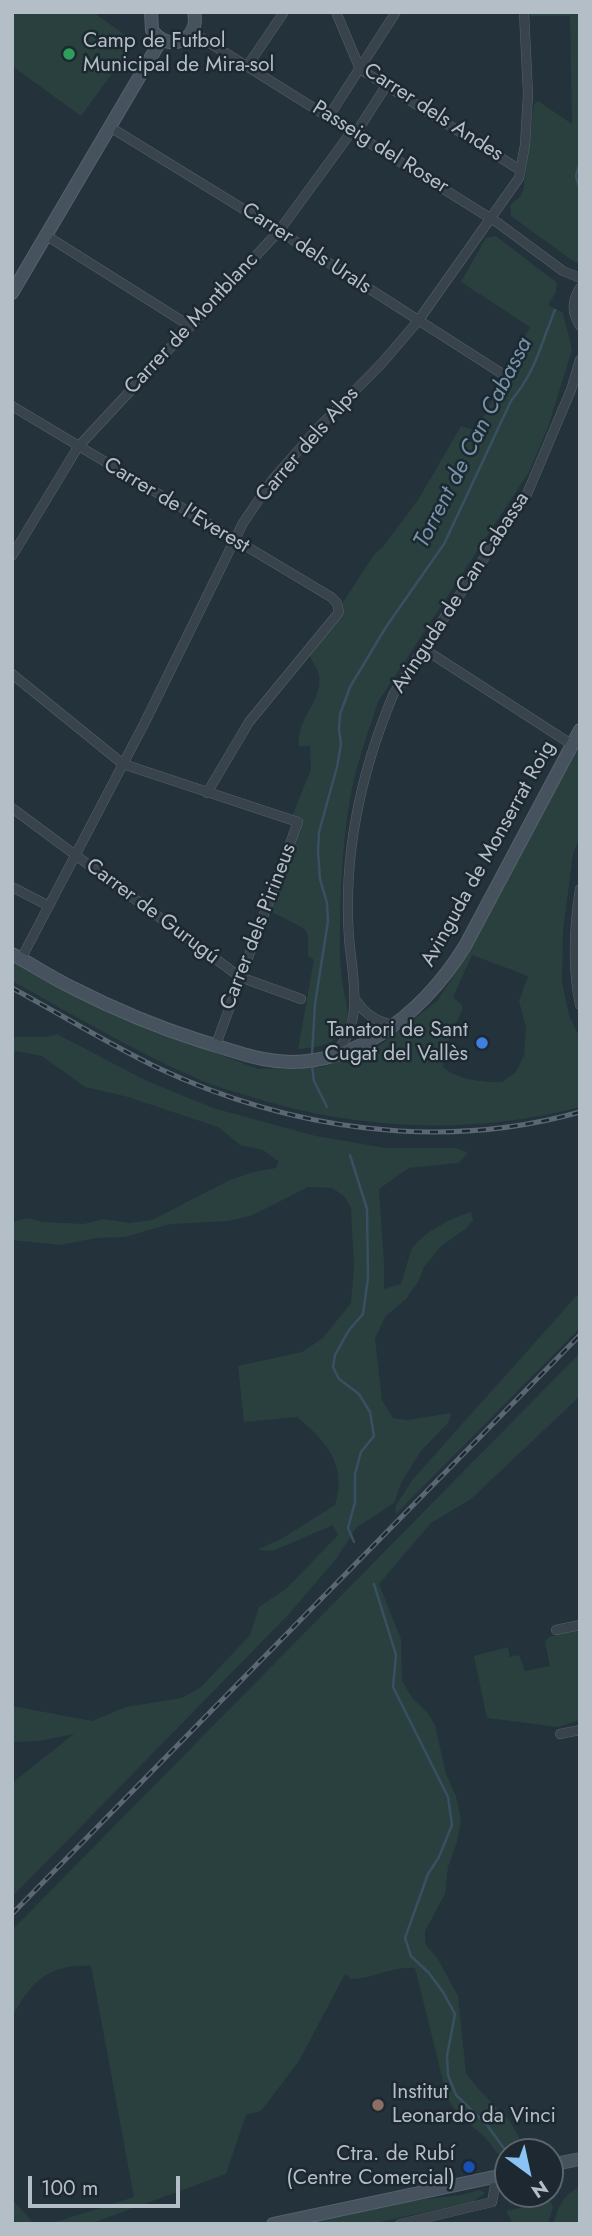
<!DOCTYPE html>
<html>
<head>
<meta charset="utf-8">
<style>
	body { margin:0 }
	#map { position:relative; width:592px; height:2236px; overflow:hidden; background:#24323b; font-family:Jost,sans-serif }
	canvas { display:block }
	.frame { position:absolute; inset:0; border:14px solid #b3bec7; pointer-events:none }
	.north { position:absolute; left:494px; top:2138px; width:70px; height:70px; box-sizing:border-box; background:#1d2831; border:2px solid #59646d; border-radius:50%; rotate:147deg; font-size:19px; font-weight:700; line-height:28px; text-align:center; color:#b3bec7 }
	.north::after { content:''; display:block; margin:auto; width:24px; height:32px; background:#8bc4f4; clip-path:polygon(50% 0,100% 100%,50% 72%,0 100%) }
	.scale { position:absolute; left:28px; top:2176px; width:152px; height:32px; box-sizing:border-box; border:4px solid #b3bec7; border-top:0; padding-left:9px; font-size:21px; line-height:24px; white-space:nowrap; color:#b3bec7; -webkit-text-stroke:5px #1d2831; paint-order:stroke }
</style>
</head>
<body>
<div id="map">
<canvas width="592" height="2236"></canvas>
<div class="frame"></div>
<div class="north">N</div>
<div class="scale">100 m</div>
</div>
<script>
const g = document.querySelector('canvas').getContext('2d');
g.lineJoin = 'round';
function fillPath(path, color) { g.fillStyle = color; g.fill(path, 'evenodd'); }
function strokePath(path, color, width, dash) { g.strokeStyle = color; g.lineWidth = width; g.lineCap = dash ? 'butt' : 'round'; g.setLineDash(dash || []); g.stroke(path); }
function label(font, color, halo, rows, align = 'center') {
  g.font = font + ' Jost,sans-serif'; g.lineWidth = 5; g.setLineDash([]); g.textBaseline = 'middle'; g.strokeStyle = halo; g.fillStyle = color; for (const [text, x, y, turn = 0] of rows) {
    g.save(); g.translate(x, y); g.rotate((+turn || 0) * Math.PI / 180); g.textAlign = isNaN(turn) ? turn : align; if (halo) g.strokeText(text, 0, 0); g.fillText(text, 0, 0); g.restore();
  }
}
const green = new Path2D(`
	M12,12h81l42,30 -54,74 -69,-50z
	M531,12h49v252l-10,-5 -59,-43 -1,-11 11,-9 3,-10 10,-82 4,-3 34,23 -2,-108h-40z
	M496,236l61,47 -1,9 -8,13 15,8 9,37 -24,77 -19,45 -151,230c-11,34 -24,68 -29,103 -7,44 -9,89 -9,134 -1,16 1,32 3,48 2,13 7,23 3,36 -7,23 -28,24 -48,26l16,-89 -6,-4v-20l-3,-7 -39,-20 32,-83 -7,-7 20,-50 -1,-23h-11c-3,-28 24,-45 20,-70 -1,-7 -7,-15 -10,-21l66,-102 7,-5 36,-48 43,-74 15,5 54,-104 -69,-45 25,-44z
	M580,744v92l-7,18 -10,77 -1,51 7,33 11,23v69c-110,29 -227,23 -335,-12 -15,-5 -31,-9 -45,-15 -65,-28 -126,-65 -188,-99v-20l106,55 140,53 65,-2 56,-21 58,-45 32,-48zM472,955l56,21 -9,25 7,27 -2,27 -8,17 -14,10c-18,1 -46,-3 -59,-15l1,-15 18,-42v-5l-9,-8z
	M57,1034l88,46 68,28 103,28 70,12h70l12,5 -10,10 -49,5 -30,21 5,74v26l17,-5c4,-11 6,-22 10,-33 7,-17 43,-34 60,-39l2,9 -9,9 -22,15 -18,22 -6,15 -12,17 -21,18 -10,22 7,61 11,18 14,2 45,-7 -4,10 -27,28 -20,32 -7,20 -38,25 -19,30 -48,56 -277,283v-114l62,-49 -35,7 -27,1v-36l80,15 34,-14 56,-9 19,-11 49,-52 9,-28 28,-19 51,-53 -5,-10 -60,26 -16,-1 24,-11 54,-34c12,-40 -8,-63 -38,-88l-53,5 -6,-56 64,-14 21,-14 28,-35 3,-36 -3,-59 -7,-12 -12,-8 -24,-1 -55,28 -24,6 -59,3 -45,13 -29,1 -36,7 -48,-5v-18l15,-4 16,4 41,2 19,-5 26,4 23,-3 78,-40 23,-8 23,-4 2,-7 -15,-11 -23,-5 -22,-18 -90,-30 -43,-10 -43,-31 -26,-5 -4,4v-18h35z
	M580,1292v36l-184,186 -1,-7 18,-28z
	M580,1353v43l-109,103 -40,24 -52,61 22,55 1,42 11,18 14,13 8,13 11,49 10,22 5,24 -4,22 -9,25 -3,27 -20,37v13l13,15 20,37 8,77 13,17 30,30 10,17 -1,12 -13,6 -8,-2c-14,-24 -37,-30 -50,-56l-32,-129c-22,-2 -42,11 -64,11l-6,-5 -46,87 -38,50 -15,4 -20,59 -136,50h-41l85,-27 -43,-231c-43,-2 -59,15 -79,51v-87z
	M580,1629v91l-22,7 -71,-9 -13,-62 34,-9 2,10 9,-2 6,16 25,-5 -5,-24 4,-5z
	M580,2187v37h-27c6,-17 9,-29 27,-37z
	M479,2190l6,3 -13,9 -102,22h-72l95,-21 68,-8z
	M12,2199l22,25h-16l-6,-6z
	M546,2202h5l2,5 -5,17h-35l-7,-13z`);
const stream = new Path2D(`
	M580,161l-4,15 4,15
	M579,261l1,-1
	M312,1055l3,-51 13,-83 -1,-18 -7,-24 -2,-27 1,-20 18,-65 4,-23 -2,-15 1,-15 10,-27 36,-60 58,-83 67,-143c26,-32 29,-55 44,-91
	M312,1065l2,16 13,26
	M350,1155l17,54 1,69 -5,36 -14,16 -14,25 -2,12 6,12 20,15 11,18 4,24 -13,16 -6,22v28l-7,26 6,14
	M374,1584l22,71 -3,32 55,110 4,28 -13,32 -11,17 -23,64 6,18 18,17 14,19 12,22 -8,42 1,19 8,20 31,30 21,29`);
const street = new Path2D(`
	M336,12l24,57 160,101
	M192,32l306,191 65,48 17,7
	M248,65l36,-53
	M329,116l67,-104
	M110,127l169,104 222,142
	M356,133l30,-47
	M47,236l143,90
	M580,288c-9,14 -8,25 0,38
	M12,406l319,191 6,6 2,9 -3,4 -87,106 -42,71
	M12,556l66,-109 201,-216 73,-100
	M424,649l147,95
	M12,674l111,90 175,58 -80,217
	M12,808l228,169 61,22
	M12,887l37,19
	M580,889c-6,38 -8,78 0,116
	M21,959l123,-235 99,-201 30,-44 45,-51 64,-65 36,-42 101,-143 6,-33 3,-51 -4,-82
	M355,999c10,15 21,23 39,26
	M333,1054c33,-28 19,-79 16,-116 -6,-85 12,-167 45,-245l133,-199 44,-104 9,-30
	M556,1630l24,-5
	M560,1734l20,-4
	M400,2224l92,-22 3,-16 -2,-9`);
const secondary = new Path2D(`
	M151,12l1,18c16,24 49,10 42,-18
	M12,293l149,-253
	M12,954c21,11 40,24 61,34 41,21 84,39 128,53 20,6 41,14 62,18 85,17 160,-45 202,-113l115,-216
	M550,2165l30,-6
	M273,2224l235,-50`);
const rail = new Path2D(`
	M12,988c48,26 95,55 144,79 131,62 283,85 424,45
	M12,1914l568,-579`);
const markers = [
	[69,54,7,"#2e9e5b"],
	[482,1043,7,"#3f7fe0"],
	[378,2105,7,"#8d6e63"],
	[469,2167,7,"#1a4fb4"]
];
const poiNames = [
	["Camp de Futbol",83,42],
	["Municipal de Mira-sol",83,66],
	["Tanatori de Sant",468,1031,"right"],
	["Cugat del Vallès",468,1055,"right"],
	["Institut",392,2093],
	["Leonardo da Vinci",392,2117],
	["Ctra. de Rubí",455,2155,"right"],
	["(Centre Comercial)",455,2179,"right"]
];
const streetNames = [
	["Carrer dels Andes",433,113,33],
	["Passeig del Roser",380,148,32],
	["Carrer dels Urals",306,249,33],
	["Carrer de Montblanc",192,324,-47],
	["Carrer dels Alps",308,445,-49],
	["Carrer de l'Everest",176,506,31],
	["Avinguda de Can Cabassa",461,593,-57],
	["Avinguda de Monserrat Roig",489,854,-61],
	["Carrer de Gurugú",152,912,37],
	["Carrer dels Pirineus",259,927,-69]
];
const waterNames = [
	["Torrent de Can Cabassa",474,443,-63]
];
fillPath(green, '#29403e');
strokePath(stream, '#385062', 2.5);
strokePath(street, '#56616a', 10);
strokePath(secondary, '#56616a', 14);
strokePath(street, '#38434c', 9);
strokePath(secondary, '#46535f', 12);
strokePath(rail, '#5a6873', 5);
strokePath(rail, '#1d2831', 2.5, [8]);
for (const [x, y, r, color] of markers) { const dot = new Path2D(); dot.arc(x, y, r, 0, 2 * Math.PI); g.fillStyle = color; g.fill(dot); strokePath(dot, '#1d2831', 2.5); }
label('21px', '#b3bec7', '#1d2831', poiNames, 'left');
label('21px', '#b3bec7', '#1d2831', streetNames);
label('italic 23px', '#7494aa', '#1d2831', waterNames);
</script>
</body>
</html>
